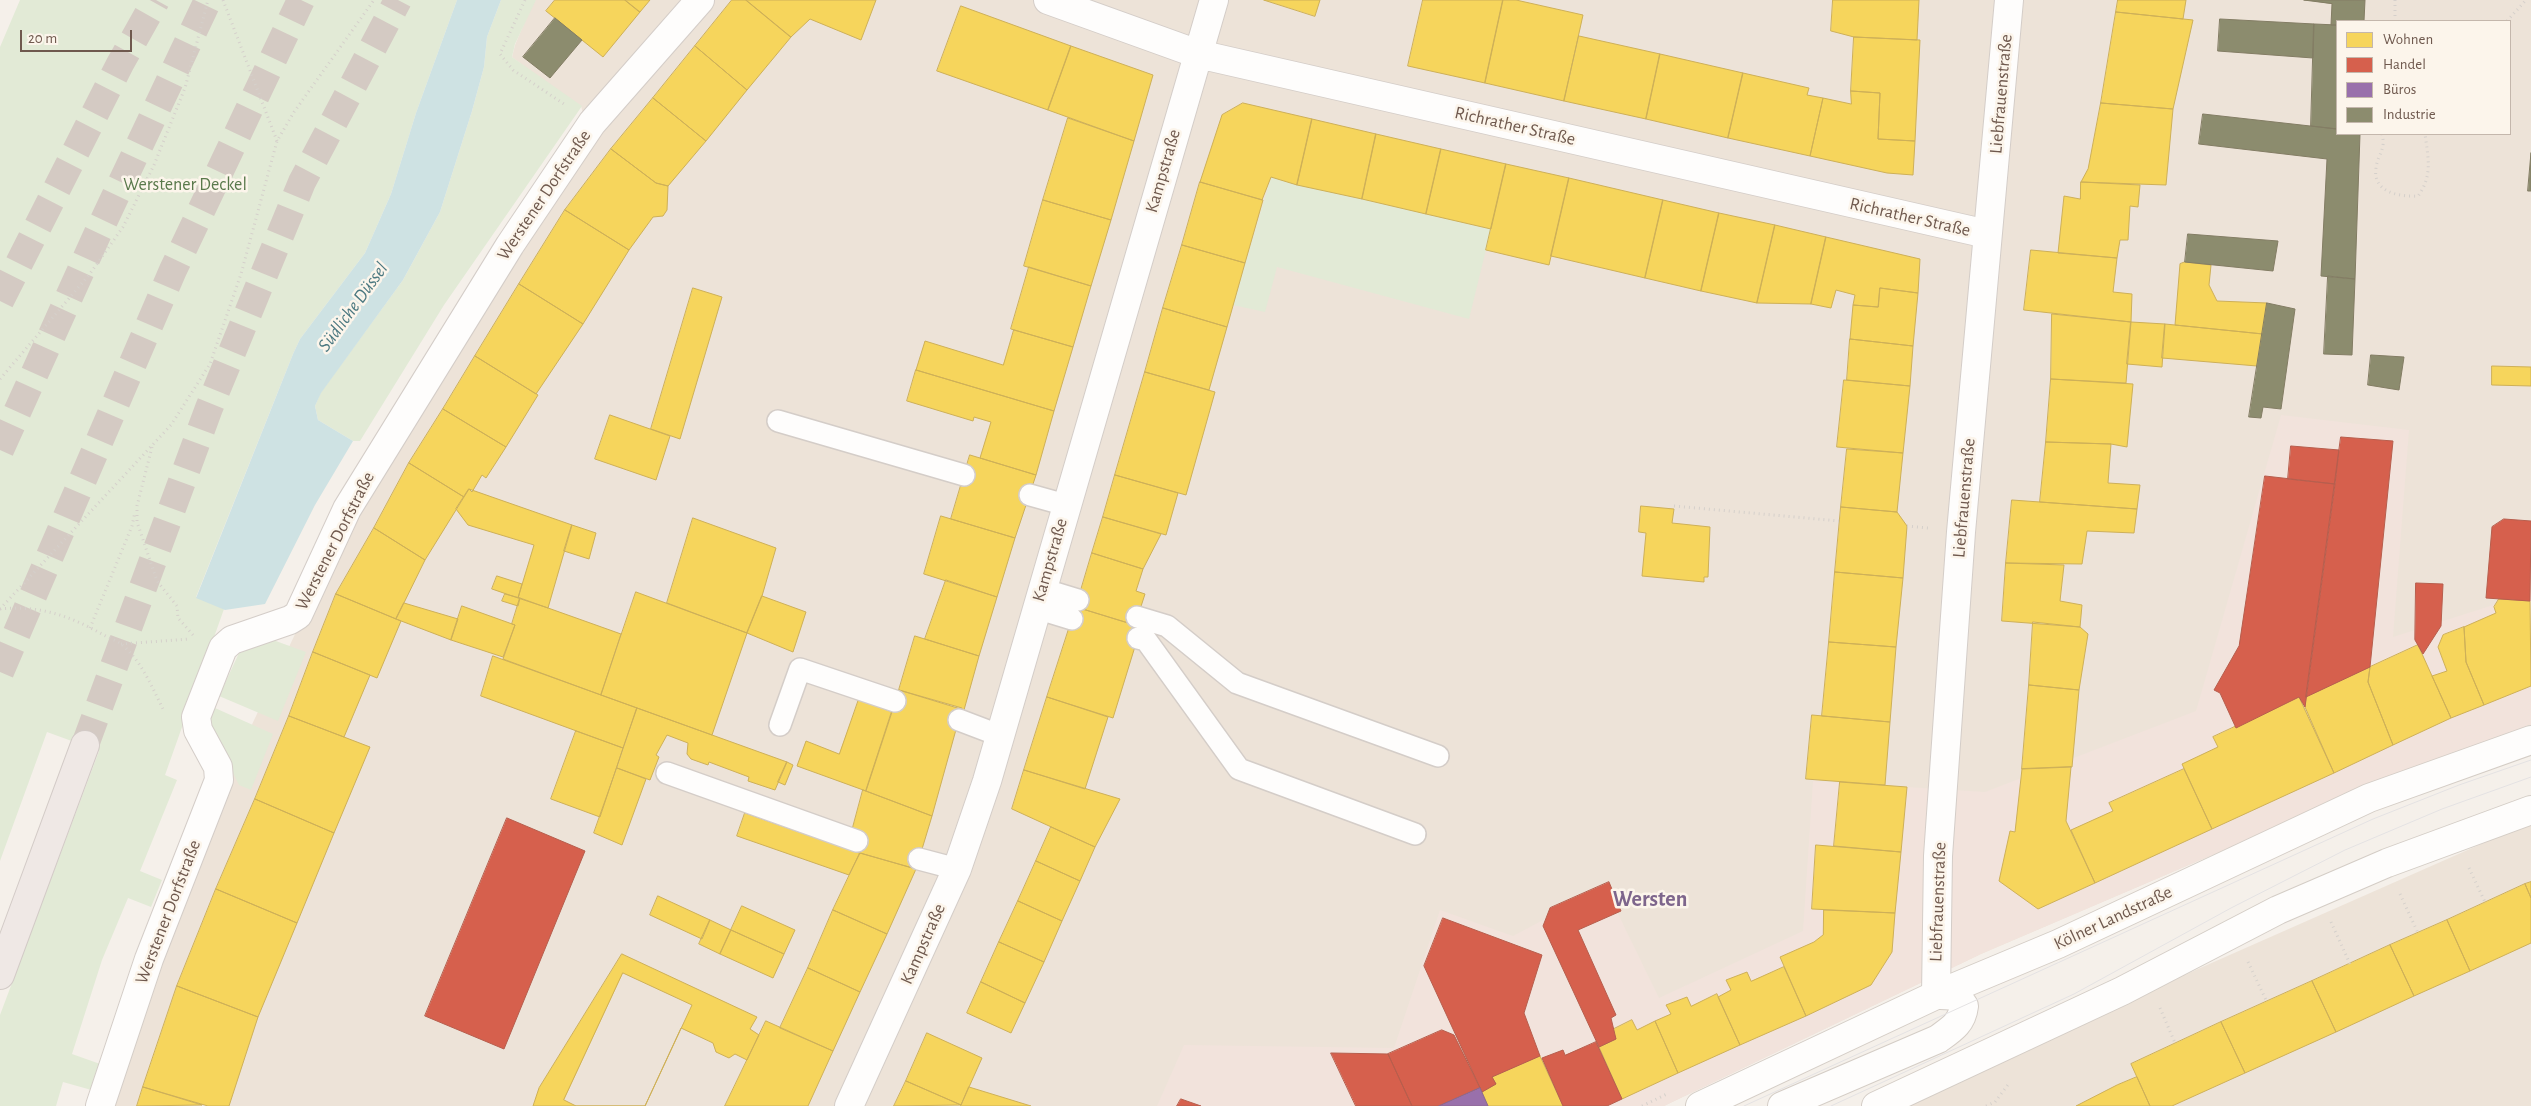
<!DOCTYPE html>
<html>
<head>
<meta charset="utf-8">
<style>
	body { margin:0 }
	#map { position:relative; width:2531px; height:1106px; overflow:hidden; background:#f5f0ea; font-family:"Alegreya Sans",sans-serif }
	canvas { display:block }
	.legend { position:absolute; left:2336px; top:20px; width:175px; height:115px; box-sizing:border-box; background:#fcf5eb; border:1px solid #c4b7ac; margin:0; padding:6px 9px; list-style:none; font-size:15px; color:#6f594e }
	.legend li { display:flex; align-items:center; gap:10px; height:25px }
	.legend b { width:25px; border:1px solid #c4b7ac }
	.scale { position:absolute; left:20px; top:30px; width:112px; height:22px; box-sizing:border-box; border:2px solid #6f594e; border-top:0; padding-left:6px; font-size:15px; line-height:18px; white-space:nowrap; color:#6f594e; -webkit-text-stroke:4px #fcf5eb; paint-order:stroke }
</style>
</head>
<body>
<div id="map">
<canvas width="2531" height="1106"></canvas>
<ul class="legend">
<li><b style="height:14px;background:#f6d55c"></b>Wohnen</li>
<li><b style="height:14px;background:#d6604d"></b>Handel</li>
<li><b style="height:14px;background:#9970ab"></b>Büros</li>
<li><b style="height:14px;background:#8c8c6e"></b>Industrie</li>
</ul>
<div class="scale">20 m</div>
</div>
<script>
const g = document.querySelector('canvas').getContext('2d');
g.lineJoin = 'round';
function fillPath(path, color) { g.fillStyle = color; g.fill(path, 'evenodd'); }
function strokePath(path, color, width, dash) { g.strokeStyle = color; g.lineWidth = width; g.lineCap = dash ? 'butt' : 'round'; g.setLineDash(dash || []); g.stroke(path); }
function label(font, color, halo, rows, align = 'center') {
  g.font = font + ' "Alegreya Sans",sans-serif'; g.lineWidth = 5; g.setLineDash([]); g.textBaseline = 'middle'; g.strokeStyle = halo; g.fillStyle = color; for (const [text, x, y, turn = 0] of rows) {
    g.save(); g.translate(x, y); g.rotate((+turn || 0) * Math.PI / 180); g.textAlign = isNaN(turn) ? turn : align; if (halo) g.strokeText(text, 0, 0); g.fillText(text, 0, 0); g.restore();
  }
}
const residential = new Path2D(`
	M534,0h1997v725l-160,62 -390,167 -317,152h-1557l118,-325 135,-283 230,-360 -9,-32 -34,-22 -35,-27 3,-12zM2337,21h173v113h-173z
	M2531,822v284h-627l192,-92z`);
const commercial = new Path2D(`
	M2281,415l128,15 -16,207 138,-44v132l-160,62 -390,167 -317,152h-507l27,-61 210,3 46,-138 73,26 92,-49 54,111 144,-67 10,-150 172,11 211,-81z`);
const green = new Path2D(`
	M20,0h437l-41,113 -25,81 -26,59 -65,86 -7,15 -97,243 28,12 -59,166 12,5 -37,91 22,9 -11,27 -23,-9 -26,62 -30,94 31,11 -8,26 -32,-9 -7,24h-56v-91l99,-264 -52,-19 -47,129v-814z
	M501,0h35l-21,44 -3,13 70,49 -138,199 -84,136h-7l-35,-21 -3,-14 6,-14 82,-112 37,-68 32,-101 12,-44 3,-30z
	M1271,177l220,52 -22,90 -192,-52 -12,45 -32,-7z
	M273,640l33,12 -28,69 -59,-25 20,-43z
	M215,708l58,26 -22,56 -12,-5 -31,-63z`);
const water = new Path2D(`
	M457,0h44l-14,37 -3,30 -12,44 -32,101 -37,68 -82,113 -6,13 3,14 35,21 -38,64 -50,99 -40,6 -29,-12 97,-244 7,-15 65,-86 26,-59 25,-81z`);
const homes = new Path2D(`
	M555,0h70l15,12 -37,45 -57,-46z
	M625,0h25l-10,12z
	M732,0h14l45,37 -44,53 -52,-44z
	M746,0h130l-15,40 -51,-21 -19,18z
	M1264,0h56l-5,16z
	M1423,0h80l-18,83 -77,-17z
	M1503,0h13l67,15 -19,86 -79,-18z
	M1833,0h86l-2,40 -63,-3 -23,-6z
	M2118,0h68l-3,19 -67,-7z
	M961,6l110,40 -23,64 -111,-39z
	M2116,12l77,8 -20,89 -72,-6z
	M1579,36l81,18 -14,65 -82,-18z
	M1854,37l66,3 -5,101 -37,-2 2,-46 -29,-2z
	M695,46l52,44 -41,51 -53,-43z
	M1071,46l82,29 -19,66 -86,-31z
	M1660,54l83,19 -15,65 -82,-19z
	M1743,73l66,15 -2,7 16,3 -13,58 -82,-18z
	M1851,91l29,2 -2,46 37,2 -2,34 -26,-2 -77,-17 13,-58 28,6z
	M653,98l53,43 -38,45 -12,-3 -45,-34z
	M1243,103l69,16 -15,66 -26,-8 -9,23 -62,-18 22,-67z
	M2101,103l72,6 -7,76 -85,-3 7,-13z
	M1068,118l66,23 -23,79 -68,-20z
	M1312,119l64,15 -14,65 -65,-14z
	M1376,134l65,15 -15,65 -64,-15z
	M611,149l45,34 12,3 -1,24 -4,6 -10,1 -24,33 -64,-40z
	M1441,149l65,15 -15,65 -65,-15z
	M1506,164l63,14 -20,87 -63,-15z
	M1569,178l94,22 -18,78 -94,-22z
	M1200,182l63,18 -18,63 -63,-18z
	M2081,182l59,3 -2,22 -8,-1 -2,34h-8l-3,18 -59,-5 6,-57 16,3z
	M1043,200l68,20 -20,66 -67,-20z
	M1663,200l56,13 -18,78 -56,-13z
	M565,210l64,40 -46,74 -64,-40z
	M1719,213l56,12 -18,78 -56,-12z
	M1775,225l51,12 -15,67 -54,-1z
	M1826,237l94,22 -2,34 -38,-5 -2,19 -25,-2 2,-10 -19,-5 -5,18 -20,-4z
	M1182,245l63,18 -18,64 -64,-19z
	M2031,250l86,8 -4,34 19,2 -1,28 -107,-12z
	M2185,262l26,3 -2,20 8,16 50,2 -4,31 -88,-9 5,-61z
	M1029,267l62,19 -18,61 -62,-18z
	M519,284l64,40 -47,70 -61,-38z
	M693,288l29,9 -42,142 -29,-10z
	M1880,288l38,5 -5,53 -63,-7 3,-34 25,2z
	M1163,308l64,19 -18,63 -64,-18z
	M2052,314l79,8 -5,61 -75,-4z
	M2131,322l34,2 -3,43 -35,-3z
	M2165,324l98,10 -6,32 -95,-8z
	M1014,330l59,17 -19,64 -138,-41 9,-29 78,24z
	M1850,339l63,7 -3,40 -63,-6z
	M475,356l63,39 -32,52 -63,-38z
	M2492,366l39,1v19l-39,-1z
	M916,370l138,41 -18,64 -56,-17 11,-36 -17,-5 -1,4 -66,-20z
	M1145,372l70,20 -29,103 -71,-20z
	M2051,379l82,5 -6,63 -16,-3 -65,-2z
	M1844,380l66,6 -7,67 -66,-6z
	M443,409l63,38 -20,31 -4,-3 -10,17 -3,-3 -5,8 -55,-34z
	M610,415l60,21 -14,44 -61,-21z
	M2046,442l65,2 -3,39 32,2 -3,24 -97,-7z
	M1847,449l56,4 -6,59 -56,-5z
	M970,455l66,20 -21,63 -64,-19z
	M409,463l55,34 -39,63 -51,-32z
	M1115,475l63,18 -12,42 -63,-18z
	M469,489l103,36 -24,83 -30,-10 16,-53 -66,-20 -12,-16z
	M2012,500l125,9 -3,24 -47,-2 -5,33 -76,-1z
	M1641,506l33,3 -2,14 38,4 -2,50h-4v5l-62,-6 4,-43 -7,-1z
	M1841,507l56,5 10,14 -4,52 -68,-6z
	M941,516l74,22 -18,59 -73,-23z
	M1103,517l58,17 -18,35 -51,-16z
	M693,518l83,30 -14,48 -15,37 -80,-30z
	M572,525l24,8 -7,26 -25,-8z
	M374,528l51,32 -29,59 -60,-25z
	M1092,553l51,16 -7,22 9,3 -10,31 -59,-18z
	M2006,563l58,2 -4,36 22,4 -2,22 -78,-6z
	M1835,572l68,6 -7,69 -67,-5z
	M497,576l25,8 -4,14 -26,-9z
	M946,580l51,17 -18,59 -54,-17z
	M636,592l111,41 -35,102 -111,-40z
	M336,594l65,27 -24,57 -64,-26z
	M505,594l15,4 -2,8 -16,-5z
	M762,596l44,16 -13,40 -46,-19z
	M520,598l101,36 -20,61 -98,-36 12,-34 -3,-1z
	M2499,599l31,2 1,85 -47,19 -18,-43 -2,-35 32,-14 -2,-6z
	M404,603l54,16 -7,21 -55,-21z
	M462,606l53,19 -12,32 -52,-17z
	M1076,607l65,20 -28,91 -66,-21z
	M2033,622l47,5 8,7 -9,56 -50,-5z
	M2464,627l2,35 18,43 -33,13 -19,-42 15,-5 -9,-24 5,-12z
	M915,636l64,20 -15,54 -65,-20z
	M1829,642l67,5 -6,75 -68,-6z
	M2418,645l33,73 -58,27 -25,-63 2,-15z
	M313,652l57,23 -26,62 -55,-21z
	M493,656l144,52 -14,40 -142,-52z
	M2370,667l-2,15 25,63 -59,28 -29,-66 1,-10z
	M2029,685l50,5 -7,77 -50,2z
	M899,690l63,18 -30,108 -66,-25z
	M1047,697l61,20 -23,72 -61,-19z
	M2299,697l35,76 -122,56 -30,-65 36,-17 -5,-10z
	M859,699l33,13 -26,79 -69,-25 9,-25 33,13z
	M637,708l150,54 -12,28 -27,-9 1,-4 -40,-15 -1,3 -17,-6 -4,-5 1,-11 -21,-8 -11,20 3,2 -9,23 -33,-12z
	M1812,715l78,7 -5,63 -79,-6z
	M289,716l81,31 -36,86 -79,-34z
	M576,731l47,17 -23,69 -49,-18z
	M787,762l6,3 -8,20 -7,-3z
	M2071,767l-5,54 29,62 -57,26 -39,-28 11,-50 5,1 7,-63z
	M617,768l29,11 -24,66 -28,-12z
	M2184,769l28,60 -117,54 -24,-53 42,-19 -4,-8z
	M1024,770l96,29 -25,48 -83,-38z
	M1840,782l67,5 -6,65 -67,-6z
	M863,790l69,26 -16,53 -63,-18 -1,-21z
	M255,799l79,34 -37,90 -81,-34z
	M745,813l108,38 7,2 -11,22 -112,-39z
	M1051,827l44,20 -15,34 -44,-20z
	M1816,845l85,7 -6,61 -83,-4z
	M860,853l56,16 -29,65 -54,-24z
	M1036,861l44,20 -18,40 -44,-20z
	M2531,882v16l-6,-14z
	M2525,884l6,14v45l-61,28 -23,-51z
	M216,889l81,34 -39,94 -81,-31z
	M658,896l52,24 -8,19 -52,-24z
	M1018,901l44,20 -18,41 -45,-20z
	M742,906l53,24 -11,24 -53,-24z
	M833,910l54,24 -27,58 -52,-24z
	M1824,910l71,3 -3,39 -21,33 -65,31 -26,-59 34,-15 9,-7z
	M710,920l21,10 -11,24 -21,-10z
	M2447,920l23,51 -56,25 -24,-51z
	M731,930l53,24 -11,24 -53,-24z
	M999,942l45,20 -19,41 -44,-21z
	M2390,945l24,51 -78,36 -24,-51z
	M622,954l135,63 -7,12 9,6 -12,25 -12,-6 -6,4 -13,-6 -3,-9 -32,-15 -36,78h-112l6,-18z
	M1784,967l22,49 -66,29 -22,-48 13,-7 -5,-10 21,-8 4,9z
	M808,968l52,24 -27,59 -53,-23z
	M623,973l69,32 -47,101h-69l-12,-6z
	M2312,981l24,51 -91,41 -24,-51z
	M981,982l44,21 -14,30 -44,-20z
	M177,986l81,31 -29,89h-21l-65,-19z
	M1717,994l23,51 -62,28 -23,-52 16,-7 -5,-9 21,-8 4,9z
	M1632,1020l5,10 18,-9 23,52 -56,26 -23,-52 17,-8 -4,-9z
	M766,1021l67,30 -25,55h-83z
	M2221,1022l24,51 -73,33h-22l-19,-42z
	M927,1033l55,25 -21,47 -55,-24z
	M1540,1056l23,50h-75l-6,-14 14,-8 -4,-7z
	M2137,1077l13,29h-74l41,-21z
	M906,1081l55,24 -67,1z
	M143,1087l59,18 -65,1z
	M969,1087l62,19h-70z`);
const shops = new Path2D(`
	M2341,437l52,4 -23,226 -64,30z
	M2291,446l48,4 -4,34 -47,-5z
	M2265,476l70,8 -30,223 -6,-10 -63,31 -16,-35 -6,-3 25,-44z
	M2504,519l27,2 -1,80 -44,-3 6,-71z
	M2416,583l27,1 -2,42 -18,28 -8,-14z
	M507,818l78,33 -81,198 -79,-33z
	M1609,882l12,29 -43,19 38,85 -5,3 5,21 -17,8 -56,-121 7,-18z
	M1443,918l99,37 -18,58 16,43 -48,21 4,7 -14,8 -58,-126z
	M1442,1030l12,5 26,53 -41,18h-27l-24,-52z
	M1596,1042l26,57 -15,7h-44l-21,-48 21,-8 2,5z
	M1331,1053l57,1 24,52h-56z
	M1181,1099l20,7h-24z`);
const offices = new Path2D(`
	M1480,1088l8,18h-49z`);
const industry = new Path2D(`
	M2304,0h61l-1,21h-27v4h-6l1,-21z
	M555,18l27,22 -32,38 -27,-21z
	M2220,19l94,5 -1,34 -95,-7z
	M2314,24l23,1v104l-26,-3z
	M2203,114l134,15v5h23l-5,145 -34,-3 6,-117 -128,-15z
	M2531,153v38h-3z
	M2188,234l90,7 -5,30 -88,-9z
	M2328,276l27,3 -3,76 -28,-1z
	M2267,303l28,6 -14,100 -18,-2 -2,11 -12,-1z
	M2371,355l33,2 -5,33 -31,-5z`);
const motorwayTunnel = new Path2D(`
	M0,301l120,-237 36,-64
	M0,450l97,-215 111,-235
	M0,672l173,-402 128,-270
	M85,745l124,-337 93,-226 96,-182`);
const path = new Path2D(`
	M223,0l54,141
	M525,0l-25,54 13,16 51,34
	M2395,0v21
	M2507,21l19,-21
	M2382,134c4,17 -4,19 -6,34 -4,25 25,29 42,28 15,-20 10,-39 7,-62
	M0,379l89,-104 34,-48 31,-62 31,-77 23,-88
	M152,447l-15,59v16l20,59 20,25 1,12 15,17
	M1674,506l165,15
	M1907,526l21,2
	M0,609l171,-184 39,-61 31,-90 36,-133 17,-29 80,-112
	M0,609c37,-4 68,6 100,24 7,4 15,7 21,11 20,16 31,43 42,65
	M90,628l42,-102 3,-14
	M121,644l69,-5
	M2469,868l16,34
	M2400,894l18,39
	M2331,922l19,42
	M2248,962l19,40
	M2160,1008l15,35
	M1642,1106l27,-13
	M1986,1106l9,-4 15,-20`);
const service = new Path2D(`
	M778,421l186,54
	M1030,495l36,10
	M1042,589l36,11
	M1036,608l36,11
	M1137,617l30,9 70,57 201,73
	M1138,638l8,2 93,129 176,65
	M959,720l42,16
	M780,725l20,-56 95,32
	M667,773l190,68
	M919,859l38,10`);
const minor = new Path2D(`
	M1048,0l150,54 789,180
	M1936,995l2,-139 23,-324 48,-532
	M100,1106l49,-147 70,-179 -1,-13 -20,-37 -2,-13 27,-69 9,-8 58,-20 8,-5 49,-106 163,-264 82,-122 108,-123
	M849,1106l108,-237 30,-88 227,-781`);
const secondary = new Path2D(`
	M1700,1106l236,-111 122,-51 311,-146 162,-58
	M1782,1106l156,-67c14,-10 24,-16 26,-33 -7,-12 -15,-11 -28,-11
	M1876,1106l246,-115 156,-81 109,-47 144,-53`);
const motorway = new Path2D(`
	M0,975l85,-230`);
const tram = new Path2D(`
	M1744,1106l629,-287 86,-34 72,-25
	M1831,1106l243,-112 157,-86 114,-58 97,-41 89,-32`);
const streetNames = [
	["Liebfrauenstraße",2001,94,-85],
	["Richrather Straße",1515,126,13],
	["Kampstraße",1163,171,-74],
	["Werstener Dorfstraße",544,195,-56],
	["Richrather Straße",1910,217,13],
	["Liebfrauenstraße",1964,498,-85],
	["Werstener Dorfstraße",335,541,-63],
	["Kampstraße",1050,560,-74],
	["Liebfrauenstraße",1938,902,-88],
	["Werstener Dorfstraße",168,912,-69],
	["Kölner Landstraße",2113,918,-25],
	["Kampstraße",923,944,-66]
];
const parkNames = [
	["Werstener Deckel",185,185]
];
const waterNames = [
	["Südliche Düssel",353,307,-54]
];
const districtNames = [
	["Wersten",1650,899]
];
fillPath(residential, '#ede3d8');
fillPath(commercial, '#f2e3dc');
fillPath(green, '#e2ead6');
fillPath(water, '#cee2e3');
fillPath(homes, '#f6d55c');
strokePath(homes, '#ceb058', 1);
fillPath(shops, '#d6604d');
strokePath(shops, '#b75e4d', 1);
fillPath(offices, '#9970ab');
strokePath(offices, '#8c698f', 1);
fillPath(industry, '#8c8c6e');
strokePath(industry, '#837d64', 1);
strokePath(motorwayTunnel, '#d4cac3', 28, [28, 14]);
strokePath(service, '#d4cdc8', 24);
strokePath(minor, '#d4cdc8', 30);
strokePath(secondary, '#d4cdc6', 30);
strokePath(motorway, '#d3cbc7', 30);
strokePath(path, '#d5d0cb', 3, [1, 4]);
strokePath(service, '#fefdfc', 21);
strokePath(minor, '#fefdfc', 28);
strokePath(secondary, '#fefdfc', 28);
strokePath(motorway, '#efe8e5', 28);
strokePath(tram, '#e4e2e3', 1);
label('18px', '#6f594e', '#fcf5eb', streetNames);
label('18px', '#59794b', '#fcf5eb', parkNames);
label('italic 19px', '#4b7880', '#fcf5eb', waterNames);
label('bold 22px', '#7e668c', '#fcf5eb', districtNames);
</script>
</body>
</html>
